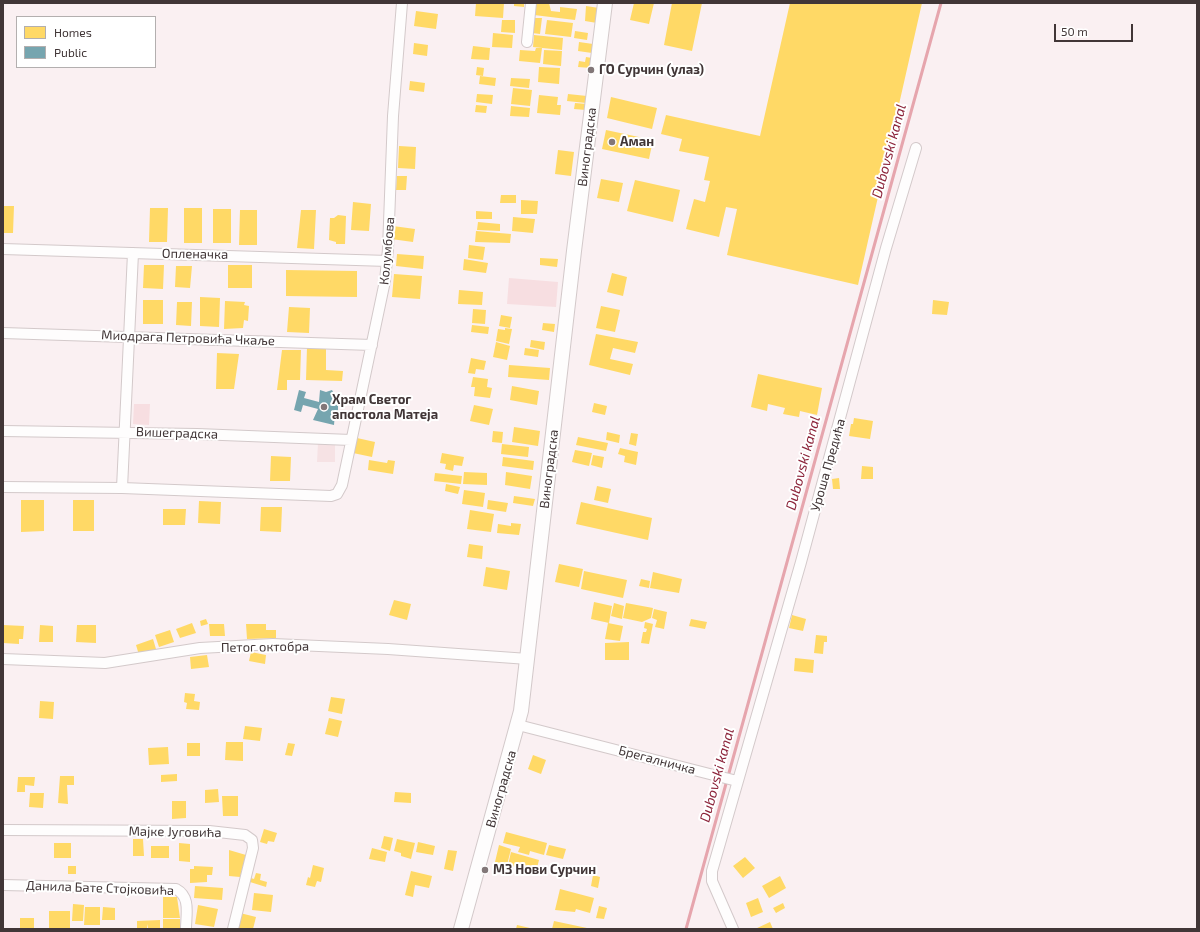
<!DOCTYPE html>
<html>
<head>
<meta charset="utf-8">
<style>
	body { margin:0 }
	#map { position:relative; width:1200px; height:932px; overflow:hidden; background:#faf0f2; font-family:"Exo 2",sans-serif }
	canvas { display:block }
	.frame { position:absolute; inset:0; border:4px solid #413637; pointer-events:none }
	.legend { position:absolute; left:16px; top:16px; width:140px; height:52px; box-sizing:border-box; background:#fff; border:1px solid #b3afaf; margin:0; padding:5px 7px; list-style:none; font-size:12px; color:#413637 }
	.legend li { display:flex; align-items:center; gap:8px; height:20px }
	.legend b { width:20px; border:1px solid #b3afaf }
	.scale { position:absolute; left:1054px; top:24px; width:79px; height:18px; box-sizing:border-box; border:2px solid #413637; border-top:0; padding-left:5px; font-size:12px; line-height:14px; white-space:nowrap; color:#413637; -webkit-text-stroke:3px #fff; paint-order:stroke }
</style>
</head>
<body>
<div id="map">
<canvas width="1200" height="932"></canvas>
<div class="frame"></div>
<ul class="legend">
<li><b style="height:11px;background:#ffd966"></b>Homes</li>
<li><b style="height:11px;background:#76a5af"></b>Public</li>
</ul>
<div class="scale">50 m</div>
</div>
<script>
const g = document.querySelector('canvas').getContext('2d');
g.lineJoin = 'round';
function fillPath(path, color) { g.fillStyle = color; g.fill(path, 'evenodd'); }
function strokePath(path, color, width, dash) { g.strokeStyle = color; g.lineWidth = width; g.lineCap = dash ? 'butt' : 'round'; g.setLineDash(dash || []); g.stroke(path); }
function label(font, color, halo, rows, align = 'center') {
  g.font = font + ' "Exo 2",sans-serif'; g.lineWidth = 4; g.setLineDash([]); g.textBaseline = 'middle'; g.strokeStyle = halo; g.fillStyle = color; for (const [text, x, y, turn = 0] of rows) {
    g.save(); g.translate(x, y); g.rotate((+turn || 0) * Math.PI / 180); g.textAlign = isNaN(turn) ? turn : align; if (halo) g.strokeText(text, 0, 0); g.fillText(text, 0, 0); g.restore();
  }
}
const built = new Path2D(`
	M318,443h17v19h-18z`);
const green = new Path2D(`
	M509,278l49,4 -2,25 -49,-3z
	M134,404h16l-1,21 -16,-1z`);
const homes = new Path2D(`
	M476,3h28l-1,15 -28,-2z
	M514,3h10v4l-10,-1z
	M536,3h13l2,8 9,1v-5l17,2 -2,11 -41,-5z
	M634,3h20l-5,21 -19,-4z
	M672,3h30l-10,48 -28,-6z
	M790,3h132l-64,282 -131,-30 10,-46 -11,-2 -7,30 -33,-8 8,-30 11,3 5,-21 -6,-1 5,-23 -30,-6 3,-12 -21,-5 5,-19 94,21z
	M586,6l13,2 -2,15 -12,-2z
	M416,11l22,3 -2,15 -22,-3z
	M534,18h8l-2,16 -8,-1z
	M502,20h13v13l-14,-1z
	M547,20l26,3 -2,14 -26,-3z
	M575,31l13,2 -1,7 -13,-2z
	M493,33l20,2 -1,13 -20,-1z
	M534,35l29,3 -1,12 -29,-3z
	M579,42l14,2 -1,9 -14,-2z
	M414,43l14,2 -1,11 -14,-2z
	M473,46l17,2 -1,12 -18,-1z
	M536,48h6l-2,15 -21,-2 1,-11 15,1z
	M544,50l18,1 -1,15 -18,-2z
	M586,57l6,1 -1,10 -13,-1 1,-6 6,1z
	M477,67l7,1 -1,8 -7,-1z
	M539,67l21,1 -1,16 -21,-2z
	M480,76l16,2 -1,8 -16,-2z
	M511,78l19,1 -1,9 -19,-2z
	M410,81l15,2 -1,9 -15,-2z
	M513,88l19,2 -2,16 -19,-2z
	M477,94l16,1 -1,9 -16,-2z
	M568,94l19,2 -1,7 -19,-2z
	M539,95l19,2 -1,8h4l-1,10 -23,-2z
	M611,97l46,11 -5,21 -45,-11z
	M575,103l12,1 -1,6 -12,-1z
	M476,105l11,1 -1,7 -11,-1z
	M511,106l19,2 -1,9 -19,-1z
	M606,130l47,10 -4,19 -47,-10z
	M399,146l17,1 -1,22 -17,-1z
	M558,150l16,2 -3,24 -16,-2z
	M397,176h10l-1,14h-10z
	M601,179l22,4 -4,19 -22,-4z
	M635,180l45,10 -7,32 -46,-11z
	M501,195h15v8h-16z
	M521,200l17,1 -1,13h-16z
	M353,202l18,2 -2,27 -18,-1z
	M3,206h11l-1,27h-10z
	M150,208h18l-1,34h-18z
	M184,208h18v35h-18z
	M213,209h18v34h-18z
	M240,210h17v35h-18z
	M301,210h15l-2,39 -17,-1z
	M476,211l16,1v7h-16z
	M338,215l8,1 -1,28h-9v-2l-7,-2 1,-22h4z
	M513,217l22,2 -2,14 -21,-2z
	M478,222l22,2v7l-23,-1z
	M393,226l22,3 -2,13 -22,-3z
	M476,231l35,3 -1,9 -35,-1z
	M469,245l16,2 -2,13 -15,-2z
	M397,254l27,2 -1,13 -27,-3z
	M540,258l18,1 -1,8 -17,-2z
	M464,259l24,4 -2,10 -23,-3z
	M144,265h20l-1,24 -20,-1z
	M228,265h24v23h-24z
	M176,266h16l-2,22 -15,-1z
	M286,270l71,1v26l-71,-1z
	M612,273l15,4 -4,19 -16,-4z
	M394,274l28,2 -2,23 -28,-2z
	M459,290l24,2 -1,13 -24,-1z
	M200,297l20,1 -1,29 -19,-1z
	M143,300h20v24h-20z
	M933,300l16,2 -2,13 -15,-1z
	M225,301l20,1 -1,3 5,1 -1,15 -4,-1 -1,8 -19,1z
	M177,302h15l-1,24 -15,-1z
	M601,306l19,4 -5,22 -19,-4z
	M289,307l21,1 -1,25 -22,-1z
	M473,309l13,1 -1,14 -13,-1z
	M501,315l11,2 -2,11 -11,-2z
	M543,323l12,1 -1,8 -12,-2z
	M472,325l17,2 -1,7 -17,-2z
	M505,328l7,1 -3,15 -13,-3 2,-12 7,1z
	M596,334l42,8 -3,11 -22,-5 -3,11 23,5 -3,11 -41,-10z
	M531,340l14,2 -1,8 -14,-3z
	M496,342l14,4 -3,14 -14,-3z
	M307,347l19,1v22l17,1 -1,10 -36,-1z
	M525,348l14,2 -1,7 -14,-2z
	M282,350h19l-1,30h-13v10h-10z
	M217,353l22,1 -5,35h-18z
	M471,358l15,3 -2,9 -8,-1 -1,5 -7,-1z
	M509,365l41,3 -1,12 -41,-3z
	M758,374l64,14 -5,27 -17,-4 -1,6 -16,-3 2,-6 -17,-4 -1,7 -16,-4z
	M473,377l15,2 -1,8 5,1 -2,10 -16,-2 1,-9h-4z
	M512,386l27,5 -2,14 -27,-5z
	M594,403l13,3 -2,9 -13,-3z
	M474,405l19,4 -4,16 -19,-4z
	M854,418l19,3 -3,18 -21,-3 2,-12h2z
	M514,427l26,4 -2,15 -26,-4z
	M493,431l10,1 -1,11 -10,-1z
	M607,432l13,3 -1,8 -13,-3z
	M631,433l7,1 -2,12 -7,-2z
	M578,437l30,6 -2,8 -30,-6z
	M357,438l18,4 -3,15 -19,-4z
	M502,444l27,3 -1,10 -27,-3z
	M620,448l18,4 -2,13 -12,-3 1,-6 -7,-2z
	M575,450l17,3 -3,13 -17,-4z
	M442,453l22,4 -2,9 -8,-1 -1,6 -8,-2 1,-5 -6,-1z
	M593,455l11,2 -2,11 -11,-3z
	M271,456l20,1 -1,24h-20z
	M503,457l31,4 -1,9 -31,-4z
	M369,460l18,3 1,-3 7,1 -2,13 -25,-4z
	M862,466l11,1v12h-12z
	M464,472l23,1v12l-24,-1z
	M506,472l26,4 -2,13 -25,-4z
	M435,473l27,3 -1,8 -27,-3z
	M839,478l1,11h-7l-1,-10z
	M446,484l14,3 -2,7 -13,-3z
	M597,486l14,3 -3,14 -14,-3z
	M464,490l21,3 -2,14 -21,-3z
	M514,496l21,3 -2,7 -20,-3z
	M21,500h23v31l-23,1z
	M73,500h21v31h-21z
	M488,500l20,3 -2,9 -19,-3z
	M199,501l22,1 -1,22 -22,-1z
	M581,502l71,16 -4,22 -72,-16z
	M261,507h21l-1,25 -21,-1z
	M163,509h23l-1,16h-22z
	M470,510l24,4 -3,18 -24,-3z
	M511,523l10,1 -2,11 -22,-2 1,-9 13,2z
	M469,544l14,2 -1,13 -15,-2z
	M559,564l24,5 -4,18 -24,-5z
	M486,567l24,4 -3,19 -24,-4z
	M584,571l43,9 -4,18 -42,-9z
	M653,572l29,7 -3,14 -29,-5z
	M641,579l9,2 -1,7 -10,-2z
	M394,600l17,4 -4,16 -18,-5z
	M594,602l18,4 -3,17 -18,-4z
	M614,603l10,3 -2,13 -11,-3z
	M626,603l27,5 -2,10 -9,4 -19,-4z
	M654,609l13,3 -3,17 -9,-2 2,-7 -5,-2z
	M792,615l14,4 -3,12 -14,-3z
	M206,619l2,5 -7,2 -1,-5z
	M691,619l16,3 -2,7 -16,-3z
	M645,622l8,2 -4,20 -8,-1 2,-11h3l1,-3 -3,-1z
	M192,623l4,10 -16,5 -4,-9z
	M608,623l15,3 -3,15 -15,-2z
	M209,624h15l1,12h-15z
	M246,624h20v6h10v8l-29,1z
	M3,625l21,1 -1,13h-4v5l-16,-1z
	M40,625l13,1v16h-14z
	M77,625h19v18l-20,-1z
	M170,630l4,12 -15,5 -4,-12z
	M816,635l11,1v6h-3l-1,12 -9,-1z
	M153,639l3,10 -17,6 -3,-10z
	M629,642v18h-24v-17z
	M251,652l15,3 -1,9 -16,-3z
	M207,655l2,12 -18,2 -1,-12z
	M795,658l19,2 -1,13 -19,-2z
	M185,693l10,1 -1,7 6,1 -1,8 -13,-1 1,-6 -3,-1z
	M331,697l14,2 -3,15 -14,-3z
	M40,701l14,1 -1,17 -14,-1z
	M329,718l13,3 -4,16 -13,-3z
	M245,726l17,2 -2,13 -17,-2z
	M226,742h17v19l-18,-1z
	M187,743h13v13h-13z
	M288,743l7,1 -3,12 -7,-1z
	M168,747l1,17 -20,1 -1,-17z
	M533,755l13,5 -5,14 -13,-5z
	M177,774v7l-16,1v-7z
	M60,776h14v9h-7l1,19 -10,-1z
	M18,777h17l-1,9 -9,-1v7h-8z
	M218,789l1,13 -14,1v-13z
	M395,792l16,1v10l-17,-1z
	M30,793h14l-1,15 -14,-1z
	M222,796h16v20h-15z
	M172,801h14v17l-14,1z
	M264,829l13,4 -3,9 -6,-1 -1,3 -7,-2z
	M506,832l41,11 -3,12 -14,-4 -1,4 -11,-3 2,-5 -17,-4z
	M384,836l9,2 -3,13 -9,-3z
	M133,839h10l1,17h-11z
	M397,839l18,4 -4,16 -10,-3v-3l-7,-2z
	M418,842l17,4 -2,9 -17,-3z
	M54,843h17v15h-17z
	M179,843l11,1v18l-11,-1z
	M499,845l12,4 -4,16 -12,-3z
	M549,845l17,4 -3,10 -17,-4z
	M151,846h18v12h-18z
	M372,848l15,4 -2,10 -16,-3z
	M229,850l17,5 -6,22 -11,-1z
	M448,850l9,1 -4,20 -9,-2z
	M511,852l28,8 -3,12 -28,-7z
	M745,857l10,11 -12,10 -10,-12z
	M313,865l11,3 -3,14 -4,-1 -2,6 -9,-2 2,-8 2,1z
	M68,866h8v8h-8z
	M194,866l19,1 -1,8h-5v7l-17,1v-14h4z
	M411,871l21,5 -3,12 -14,-3 -2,12 -8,-2z
	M256,873l5,1 -1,6 7,2 -1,5 -16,-5 1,-4 3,1z
	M593,875l7,2 -2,11 -7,-2z
	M780,876l6,12 -17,10 -7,-12z
	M195,886l28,2 -1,12 -28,-2z
	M560,889l34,9 -4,15 -14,-4 -1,3 -20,-2z
	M254,893l19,2 -2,17 -19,-2z
	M163,897h14l3,21h-17z
	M758,898l5,14 -12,5 -5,-14z
	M783,903l2,5 -9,5 -3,-5z
	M73,904l11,1 -1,16h-11z
	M198,905l20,4 -4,18 -19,-3z
	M599,906l8,2 -3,11 -8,-1z
	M85,907h15v18h-16z
	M103,907l12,1v12h-13z
	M49,911h21v17h-21z
	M240,913l16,4 -3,12h-17z
	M20,918h14v11h-14z
	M163,919h17v10h-17z
	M160,920v9h-12v-5l-1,4h-10v-7z
	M554,921l33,7 -1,1h-34z
	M770,922l3,7h-18z
	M517,925l13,3v1h-14z`);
const public = new Path2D(`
	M299,390l7,2 -2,6 15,4 1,-12 6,2 6,-2 2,4 7,1 -2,8 -1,-1v8l-3,3 -1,12 -21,-5 5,-11 -15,-4 -2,7 -7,-2z`);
const stream = new Path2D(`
	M686,929l255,-926`);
const street = new Path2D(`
	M527,42l4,-39
	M3,249l385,12
	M3,333l369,12
	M3,431l194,3 154,6
	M3,487l119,1 209,8 6,-2 5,-9 43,-204 3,-32 5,-133 9,-113
	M122,488l11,-235
	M3,659l102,4 95,-15 73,-4 115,5 140,10
	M518,725l219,56
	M3,830l206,1 36,4 7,5 1,8 -20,81
	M3,885l173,4c15,8 10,25 10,40
	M733,929l-21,-48v-10l89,-309 85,-314 30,-100`);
const secondary = new Path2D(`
	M461,929l60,-218 53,-460 31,-248`);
const markers = [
	[591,70,4,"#827778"],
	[612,142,4,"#827778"],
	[324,407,4,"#827778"],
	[485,870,4,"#827778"]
];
const poiNames = [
	["ГО Сурчин (улаз)",599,70],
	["Аман",620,142],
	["Храм Светог",332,400],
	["апостола Матеја",332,415],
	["МЗ Нови Сурчин",493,870]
];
const streetNames = [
	["Виноградска",587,147,-83],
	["Колумбова",387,251,-85],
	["Опленачка",195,254,1],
	["Миодрага Петровића Чкаље",188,338,2],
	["Вишеградска",177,433,2],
	["Уроша Предића",828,465,-74],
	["Виноградска",549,469,-83],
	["Петог октобра",265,647,-1],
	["Брегалничка",657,760,15],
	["Виноградска",501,789,-74],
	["Мајке Југовића",175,832,1],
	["Данила Бате Стојковића",100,888,2]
];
const waterNames = [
	["Dubovski kanal",889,151,-75],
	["Dubovski kanal",803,463,-75],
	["Dubovski kanal",717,775,-75]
];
fillPath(built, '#f6e2e4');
fillPath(green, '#f7dee1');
fillPath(homes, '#ffd966');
fillPath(public, '#76a5af');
strokePath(stream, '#e6a5ad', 3);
strokePath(street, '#d3c9ca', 12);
strokePath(secondary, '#d3c9ca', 16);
strokePath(street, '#fefdfd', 10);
strokePath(secondary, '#fefdfd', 14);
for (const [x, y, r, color] of markers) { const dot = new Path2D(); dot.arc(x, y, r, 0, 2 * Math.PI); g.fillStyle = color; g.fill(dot); strokePath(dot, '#fff', 1.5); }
label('bold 13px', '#413637', '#fff', poiNames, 'left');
label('13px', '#413637', '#fff', streetNames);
label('italic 14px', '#8c243a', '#fff', waterNames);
</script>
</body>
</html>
